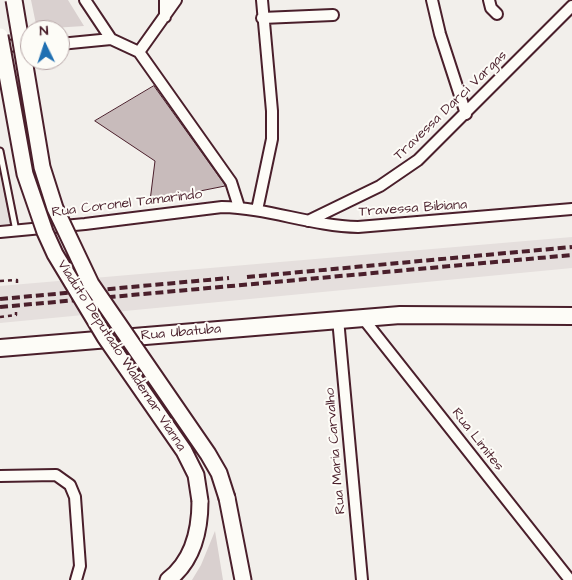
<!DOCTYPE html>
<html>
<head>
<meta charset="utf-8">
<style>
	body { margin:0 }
	#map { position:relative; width:572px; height:580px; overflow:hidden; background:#f2efeb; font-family:"Architects Daughter",sans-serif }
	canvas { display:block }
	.north { position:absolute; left:20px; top:20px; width:50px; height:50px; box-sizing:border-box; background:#fdfcf7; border:1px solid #b5a4a5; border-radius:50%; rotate:356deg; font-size:14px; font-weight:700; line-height:20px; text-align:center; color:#4a1f2b }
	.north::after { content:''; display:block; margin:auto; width:18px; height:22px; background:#1f6fb2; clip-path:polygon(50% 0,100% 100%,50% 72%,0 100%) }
</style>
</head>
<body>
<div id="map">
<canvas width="572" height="580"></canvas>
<div class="north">N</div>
</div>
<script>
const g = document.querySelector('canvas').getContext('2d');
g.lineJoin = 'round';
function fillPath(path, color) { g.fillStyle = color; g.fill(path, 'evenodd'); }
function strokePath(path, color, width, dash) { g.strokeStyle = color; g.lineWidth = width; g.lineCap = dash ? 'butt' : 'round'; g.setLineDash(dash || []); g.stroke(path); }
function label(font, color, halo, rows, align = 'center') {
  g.font = font + ' "Architects Daughter",sans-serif'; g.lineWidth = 4; g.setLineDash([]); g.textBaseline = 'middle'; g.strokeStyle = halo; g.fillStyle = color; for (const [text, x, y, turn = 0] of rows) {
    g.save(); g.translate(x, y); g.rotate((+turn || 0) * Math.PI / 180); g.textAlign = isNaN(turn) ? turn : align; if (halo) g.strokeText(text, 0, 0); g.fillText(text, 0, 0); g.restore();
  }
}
const built = new Path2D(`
	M0,162l12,66 -12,1z
	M572,237v31l-572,55v-37z`);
const green = new Path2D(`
	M31,0h37l16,26 -47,3z
	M215,531l8,49h-31l9,-15z`);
const building = new Path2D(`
	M154,86l71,99v1l-75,15 5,-40 -60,-40z`);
const path = new Path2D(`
	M0,281l17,-1v3
	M0,317l16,-2v-3`);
const lane = new Path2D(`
	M0,151l16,80`);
const street = new Path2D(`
	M85,0l26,39 28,13 92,130 8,25
	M432,0l8,34 26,80
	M489,0l2,8 6,6
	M165,17v-17
	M262,18l71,-3
	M60,44l51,-5
	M0,46l30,-1
	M139,52l37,-52
	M257,210l15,-71v-28l-10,-111
	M308,221l72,-35 38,-26 154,-154
	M0,232l85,-8 137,-17c46,1 90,19 136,20l214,-18
	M362,317l208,263
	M338,319l24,261
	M0,476l56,-1 14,10 5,12 5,69 -4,14`);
const secondary = new Path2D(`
	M227,498l16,82
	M168,580c25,-19 32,-49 32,-79`);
const primary = new Path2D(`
	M0,348l400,-33 172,1`);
const rail = new Path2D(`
	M247,277l325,-30
	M0,299l229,-21
	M0,307l572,-52`);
const secondaryBridge = new Path2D(`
	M14,0l28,167 13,41 36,76 117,170 11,19 8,25
	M0,36l25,138 20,58 10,22 50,83 79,114 12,24 4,26`);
const streetNames = [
	["Travessa Darci Vargas",451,106,-44],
	["Rua Coronel Tamarindo",127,204,-7],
	["Travessa Bibiana",413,209,-4],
	["Rua Ubatuba",181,333,-5],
	["Viaduto Deputado Waldemar Vianna",121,356,57],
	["Rua Limites",477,440,52],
	["Rua Maria Carvalho",336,451,-95]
];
fillPath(built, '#e5dfdd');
fillPath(green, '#d9d0cf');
fillPath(building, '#c8bbbb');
strokePath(building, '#4a1f2b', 1);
strokePath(lane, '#4a1f2b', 9);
strokePath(street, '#4a1f2b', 14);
strokePath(secondary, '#4a1f2b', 19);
strokePath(primary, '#4a1f2b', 20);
strokePath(path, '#4a1f2b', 2.5, [4, 4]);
strokePath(lane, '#fdfcf7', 5);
strokePath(street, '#fdfcf7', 10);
strokePath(secondary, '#fdfcf7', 15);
strokePath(primary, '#fdfcf7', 16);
strokePath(rail, '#4a1f2b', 4, [8, 4]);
strokePath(secondaryBridge, '#4a1f2b', 19, []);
strokePath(secondaryBridge, '#fdfcf7', 15);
label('14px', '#4a1f2b', '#fdfcf7', streetNames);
</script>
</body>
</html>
